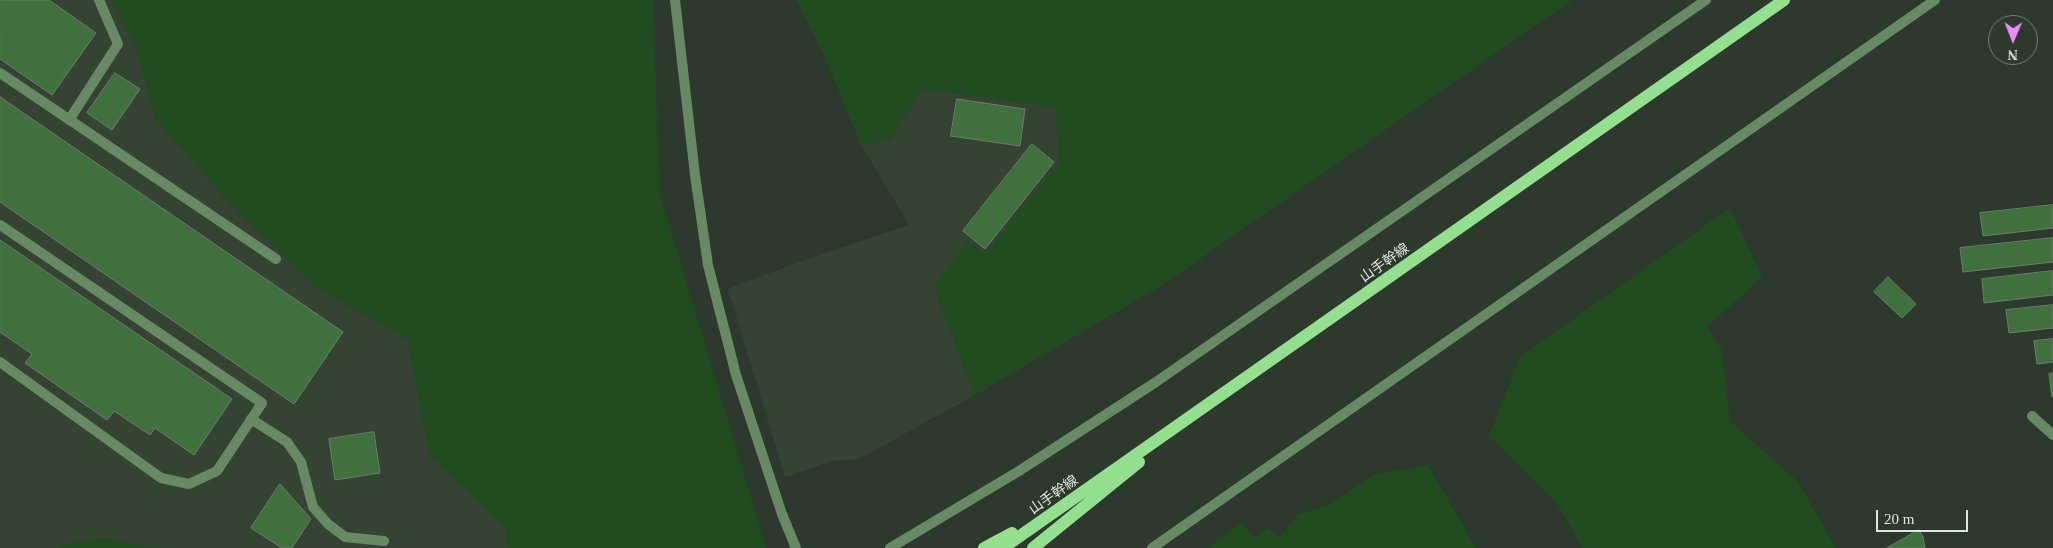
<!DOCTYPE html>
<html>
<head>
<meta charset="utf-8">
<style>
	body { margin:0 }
	#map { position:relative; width:2053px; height:548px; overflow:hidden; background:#2e392d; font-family:Georgia,serif }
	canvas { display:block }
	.north { position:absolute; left:1988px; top:15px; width:50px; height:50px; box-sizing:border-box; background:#2e392d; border:1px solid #757f75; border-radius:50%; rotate:181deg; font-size:14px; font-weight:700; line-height:20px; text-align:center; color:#e0e7e0 }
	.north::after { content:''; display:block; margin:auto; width:18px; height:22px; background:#ed8cf9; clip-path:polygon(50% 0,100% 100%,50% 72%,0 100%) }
	.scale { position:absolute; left:1876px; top:510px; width:92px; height:22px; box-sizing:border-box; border:2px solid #e0e7e0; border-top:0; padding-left:6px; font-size:15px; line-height:18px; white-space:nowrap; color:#e0e7e0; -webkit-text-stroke:4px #2e392d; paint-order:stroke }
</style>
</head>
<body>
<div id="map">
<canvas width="2053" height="548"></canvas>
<div class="north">N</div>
<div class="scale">20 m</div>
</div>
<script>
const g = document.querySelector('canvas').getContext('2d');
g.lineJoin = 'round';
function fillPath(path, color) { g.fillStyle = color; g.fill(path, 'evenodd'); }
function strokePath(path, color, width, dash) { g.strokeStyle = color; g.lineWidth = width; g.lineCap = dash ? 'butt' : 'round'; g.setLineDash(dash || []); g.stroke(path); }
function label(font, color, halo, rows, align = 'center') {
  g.font = font + ' Georgia,"Noto Sans JP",serif'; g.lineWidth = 4.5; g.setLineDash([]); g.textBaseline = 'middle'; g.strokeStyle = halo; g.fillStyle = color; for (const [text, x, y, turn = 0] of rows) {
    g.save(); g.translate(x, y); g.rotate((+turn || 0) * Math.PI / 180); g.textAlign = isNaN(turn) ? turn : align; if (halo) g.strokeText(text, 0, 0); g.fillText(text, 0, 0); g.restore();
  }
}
const built = new Path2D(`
	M0,0h111l25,46 20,73 161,169 91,51 22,116 77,75 1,18h-357l-49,-10 -33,6 -9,4h-60z
	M922,89l134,18 4,55 -74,92 -52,33 41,108 -116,64 -27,2 -47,16 -57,-188 60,-23 121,-41 -48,-80 30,-6z`);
const green = new Path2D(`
	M111,0h542l7,194 106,354h-258l-1,-18 -77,-75 -22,-116 -91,-51 -94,-92 -67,-77 -20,-73z
	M796,0h776l-411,286 -186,109 -41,-108 34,-46 18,12 74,-91 -4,-55 -134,-18 -31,50 -30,6 -38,-92z
	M1730,208l32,69 -55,50 15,24 8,70 68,61 38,66h-254l-23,-42 -70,-70 31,-79z
	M1428,465l48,83h-269l35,-25 11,15 15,-10 11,10 19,-24 29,-8 47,-31z
	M102,538l44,9 5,1h-91l9,-4z`);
const building = new Path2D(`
	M0,0h49l47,33 -44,62 -52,-36z
	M115,73l25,16 -28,41 -25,-17z
	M0,97l343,235 -49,72 -294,-202z
	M957,99l68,10 -5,37 -69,-10z
	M1032,144l22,18 -69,87 -22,-18z
	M2053,205v23l-70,8 -3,-23z
	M2053,238v24l-90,10 -3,-24z
	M0,240l232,159 -38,56 -39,-27 -5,7 -36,-24 -7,9 -82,-57 7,-9 -32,-22z
	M2053,271v24l-69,8 -2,-24z
	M1888,277l28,27 -14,14 -28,-26z
	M2053,305v23l-44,5 -3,-23z
	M2053,339v23l-16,2 -3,-23z
	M2053,373v23l-1,1 -3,-23z
	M374,432l6,41 -45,7 -6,-41z
	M280,484l31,35 -19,29h-10l-31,-20z
	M1919,530l4,7 2,11h-38z`);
const service = new Path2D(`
	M0,73l276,186
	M69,120l49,-76 -19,-44
	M0,225l262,178 -45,68 -28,13 -28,-6 -161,-116
	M2032,416l21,19
	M251,419l36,23 14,20 12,45 15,17 17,13 39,4`);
const minor = new Path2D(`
	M675,0l20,175 13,90 28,110 46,139 14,34
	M890,548l129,-77 137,-89 550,-382
	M1152,548l783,-548`);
const primary = new Path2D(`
	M984,548l28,-15
	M1003,548l781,-548
	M1033,548l106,-86`);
const streetNames = [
	["山手幹線",1384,262,-35],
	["山手幹線",1053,494,-35]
];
fillPath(built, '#344332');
fillPath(green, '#214c20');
fillPath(building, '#3f703d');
strokePath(building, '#6f7c6e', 1);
strokePath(service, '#678a64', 10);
strokePath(minor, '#678a64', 10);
strokePath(primary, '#94df90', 12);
label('14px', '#e0e7e0', '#2e392d', streetNames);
</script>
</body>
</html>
